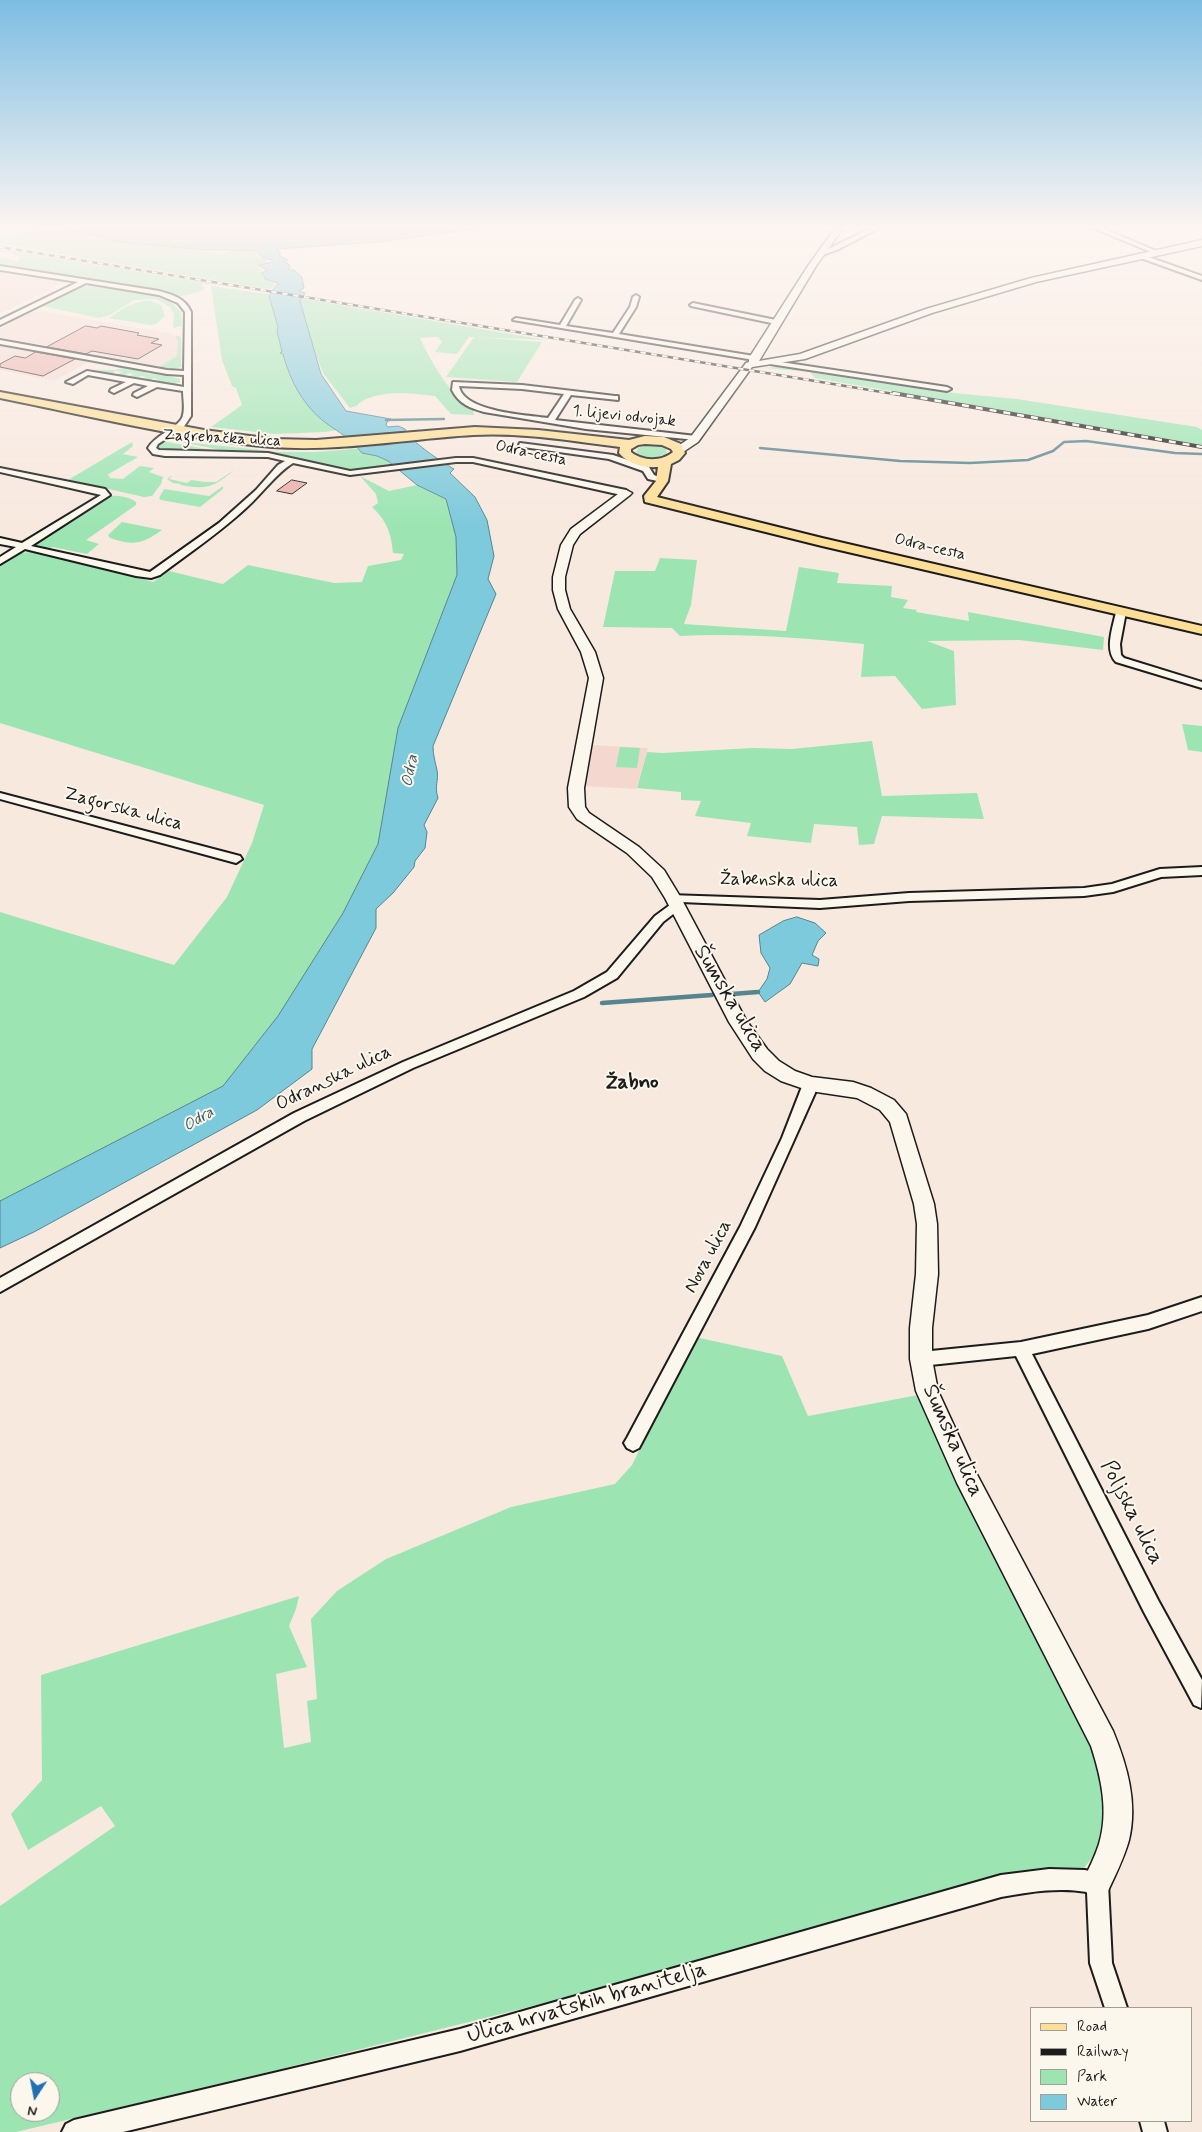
<!DOCTYPE html>
<html>
<head>
<meta charset="utf-8">
<style>
	body { margin:0 }
	#map { position:relative; width:1202px; height:2132px; overflow:hidden; background:#f8e9df; font-family:Mynerve,sans-serif }
	canvas { display:block }
	.legend { position:absolute; left:1030px; top:2007px; width:162px; height:115px; box-sizing:border-box; background:#fbf7ec; border:1px solid #a29f99; margin:0; padding:6px 9px; list-style:none; font-size:15px; color:#1c1c1c }
	.legend li { display:flex; align-items:center; gap:10px; height:25px }
	.legend b { width:25px; border:1px solid #a29f99 }
	.north { position:absolute; left:10px; top:2072px; width:50px; height:50px; box-sizing:border-box; background:#fbf7ec; border:1px solid #a29f99; border-radius:50%; rotate:191deg; font-size:14px; font-weight:700; line-height:20px; text-align:center; color:#1c1c1c }
	.north::after { content:''; display:block; margin:auto; width:18px; height:22px; background:#1f6fb2; clip-path:polygon(50% 0,100% 100%,50% 72%,0 100%) }
</style>
</head>
<body>
<div id="map">
<canvas width="1202" height="2132"></canvas>
<ul class="legend">
<li><b style="height:6px;background:#fdde96"></b>Road</li>
<li><b style="height:6px;background:#1c1c1c"></b>Railway</li>
<li><b style="height:14px;background:#9ce5b3"></b>Park</li>
<li><b style="height:14px;background:#7dcadc"></b>Water</li>
</ul>
<div class="north">N</div>
</div>
<script>
const g = document.querySelector('canvas').getContext('2d');
g.lineJoin = 'round';
function fillPath(path, color) { g.fillStyle = color; g.fill(path, 'evenodd'); }
function strokePath(path, color, width, dash) { g.strokeStyle = color; g.lineWidth = width; g.lineCap = dash ? 'butt' : 'round'; g.setLineDash(dash || []); g.stroke(path); }
function label(font, color, halo, rows, align = 'center') {
  g.font = font + ' Mynerve,sans-serif'; g.lineWidth = 4; g.setLineDash([]); g.textBaseline = 'middle'; g.strokeStyle = halo; g.fillStyle = color; for (const [text, x, y, turn = 0] of rows) {
    g.save(); g.translate(x, y); g.rotate((+turn || 0) * Math.PI / 180); g.textAlign = isNaN(turn) ? turn : align; if (halo) g.strokeText(text, 0, 0); g.fillText(text, 0, 0); g.restore();
  }
}
const built = new Path2D(`
	M0,272l60,9 2,2 -62,31z
	M41,311l131,23 7,4 2,27 -12,3 -169,-31v-10l28,-14z
	M2,345l88,16 -36,20 -54,-11v-24z
	M591,745l57,3 -12,41 -53,-3z`);
const green = new Path2D(`
	M35,228h27l156,26c10,-2 22,-7 33,-3 6,2 7,7 14,8l3,4 -11,2 5,7 1,6 11,5v4l-6,2 -268,-45v-9l36,-4z
	M0,249l28,5 192,31 -17,-1 -2,1 4,3 -6,4 -21,5 -32,-9 -146,-24v-6l17,3 4,-3 -13,-6h-8z
	M96,284c20,4 74,6 86,24l-13,-8 12,12 1,14 -9,2 1,-13 -4,-8 -14,-8 -22,1 -24,15 -11,3 -57,-12 40,-20 25,2z
	M211,286l63,9 70,134 -19,3 -50,2 -64,-7 31,-22 -6,-17 -4,-2 -10,-26z
	M299,298l17,3 230,39 -70,-3 66,5 -25,40 -71,-5 28,-40h-5l-12,17 -22,-2 7,-10 -4,-5 -18,1c10,22 31,59 53,71l1,6 -23,-1 -16,-18c-22,-3 -58,-7 -77,8v1l-8,3 -27,-35 -26,-70z
	M143,301h8l10,4 4,11 -9,8 -6,1 -41,-7 18,-12z
	M178,335l3,3v29l-12,3 -11,-2 19,-12 1,-15 -2,-4z
	M786,366l168,27 63,6 180,28 5,3v15l-387,-67 -5,-6 -45,-4z
	M116,367h6l18,3 9,4 10,-1 21,6v3l-10,4 -18,-4 7,-2 -6,-2 -3,4 -11,-2 8,-3 -7,-1 -3,3 -10,-2 7,-3 -6,-1 -4,4 -9,-2 8,-3 -8,-1 -3,3 -17,-1 -2,-2c10,-2 19,0 29,-2z
	M176,441l103,11h37l61,-5 27,18 -34,5h-24l-68,-16 -47,-2z
	M132,442l1,4 -10,8 15,3 -31,18 3,1 -1,2 14,1 17,-13 14,2 -5,4 14,5 -2,7 -9,12 -8,1 -76,-17z
	M167,442l56,10 -61,-2 -3,-2 1,-4z
	M651,444l14,3 2,6c-9,6 -23,7 -31,-1l2,-4z
	M234,470c-19,17 -28,20 -54,15l1,-1 -8,-1 -6,-4 4,-3h1l-3,3 18,4 4,-3 14,2h11z
	M360,476l29,15 28,-6 29,14 10,38 1,38 -59,153 -20,116 -35,69 -65,103 -55,70 -223,115v-289l174,53 53,-68 25,-54 12,-38 -264,-82v-159l20,-11 11,-1 112,25v2l10,3 16,-11 54,13 25,-19 86,18 28,-1 6,-16 33,-6 3,-6 -11,-1c-2,-20 -6,-32 -21,-46l6,-4 -2,-9z
	M223,486v3l-23,18 -39,-7 -2,-2 5,-9 45,7z
	M110,496c8,-1 20,1 26,6v3l-50,35 13,4 -12,10 -35,-7 -5,3 -12,-4v-3l2,-2z
	M122,522l40,8c-19,14 -29,16 -52,8l-2,-3z
	M660,558l37,2 -6,45 -7,19 102,7 13,-64 40,6 -2,10 55,3 -1,11 17,3 -5,8 14,2 -1,2 53,9 -1,-9 136,25 -1,13 -84,-10 -92,1 27,10 2,54 -34,4 -27,-33 -34,1 3,-33c-62,-6 -122,-11 -184,-8l-8,-8 -69,-1 12,-56h40z
	M1182,724l20,2v26l-14,-2z
	M872,741l10,55 95,-3 7,26 -102,-3 -8,28 -15,1 -2,-18 -43,-3 -3,19 -64,-7 4,-13 -56,-7 6,-15 -20,-1v-8l-44,-4 10,-36 15,1 91,-5 39,1z
	M620,747l20,1 -3,20 -21,-1z
	M695,1337l87,19 26,60 110,-21 186,376c2,37 7,67 -20,97l-815,204 -253,60h-16v-226l115,-80 -14,-20 -73,44 -17,-36 31,-34 -1,-105 258,-79 -3,13 -7,17 18,41 -31,7 8,74 27,-6 -4,-41 10,-2 -6,-80 26,-28 49,-32 125,-52 104,-23 17,-19zM20,2082h30v30h-30z`);
const water = new Path2D(`
	M64,228h418l-105,14 -100,7 3,4v3l8,4 -3,1 5,5 -1,4h5l8,7 2,11 -5,3 6,2 -5,8 21,73 25,37 45,8 -4,3 -1,3 2,2 10,-1 7,3c3,11 37,33 49,40l-4,4 25,24 12,23 7,36 -6,23 8,15 -63,152c0,9 2,15 4,24 2,12 -3,15 1,28l-14,27 3,7 -2,16 -10,13 -1,6 -21,26 -17,16v19l-64,121v20l-55,41 -223,122 -34,16v-47l223,-115 55,-70 65,-103 35,-69 20,-116 59,-153 -1,-38 -10,-38 -29,-14 -29,-24 -11,-5 -15,-3c-13,-16 -21,-19 -36,-30 -23,-17 -36,-43 -43,-69l-3,-1 2,-1 -5,-21 1,-4 -9,-31 9,-13 -13,-4 -3,-6 5,-3 -9,-5 12,-2 3,-2 -1,-1 -9,-2 -6,-6 -7,-2h-45l-84,-8z
	M797,917l18,6 11,10 -8,8 -6,14 7,4 -1,7 -16,-3 -12,21 -25,18 -7,-10 9,-13 3,-11 -9,-15 -2,-18 24,-14z`);
const streamFar1 = new Path2D(`
	M386,420l58,-1
	M760,448l140,13 70,2 58,-3 25,-9 11,-9 22,-1 89,12 27,1`);
const stream = new Path2D(`
	M732,994l26,-2
	M602,1003l110,-8`);
const building = new Path2D(`
	M86,326l11,2 4,-2 38,7 -2,2 22,4 -8,4 11,2 -24,14 -46,-8 -6,3 -39,-7z
	M36,352l39,7 -32,17 -43,-9v-3l15,-8 10,2z
	M292,480l15,3 -15,11 -15,-3z`);
const street = new Path2D(`
	M871,228h8l-40,21 -16,6 -3,-2z
	M1093,228h9l59,25 -5,1z
	M1140,254l62,22v4l-64,-23 -1,-1z
	M0,266l159,25c14,4 26,7 32,21v104l-8,12 -25,16 -2,4 3,2 109,3 82,18 106,-13h17l153,32 4,3 -4,3 -153,-34h-17l-106,13 -57,-12c-18,11 -31,31 -47,45 -27,25 -57,45 -86,67l-9,3 -15,-2 -111,-27 -25,15v-7l16,-10 -16,-3v-6l22,5 79,-48 -101,-23v-4l105,21 5,6 -79,51 119,26 69,-49 37,-33 22,-25 7,-4 -17,-4 -103,-1 -12,-2 -5,-6c8,-14 33,-21 35,-33 2,-7 0,-17 0,-24l-26,-4 -20,10 -4,-2 1,-2 14,-7 -14,-3 -20,10 -4,-2 1,-2 15,-7 -38,-7 -15,9 -7,-2 21,-11 97,16v-12l-17,-1 -167,-30v-4l167,30 17,1 1,-59 -7,-9 -19,-8 -73,-12 -86,42v-5l78,-38 -78,-12z
	M636,295l3,2 -3,10 -17,27 135,22 4,2 -4,2 -241,-40 3,-2 44,7 15,-25 3,-2 3,2 -15,26 47,7 17,-26 3,-10z
	M693,303l83,17 3,2 -3,2 -85,-18 -1,-1z
	M767,360l180,27 4,2 -4,2 -177,-27 -4,-2z
	M453,382l69,3 93,11h3v4l-47,-5 -16,25 141,16 4,2 -4,2 -110,-11 -102,-17c-14,-4 -25,-8 -32,-22zM459,386l63,3 42,5 -16,24c-21,-3 -85,-6 -89,-32z
	M520,443l93,12 36,12 5,8 12,5 -4,2 -14,-3 -5,-8 -34,-12 -86,-12 -4,-2z
	M1121,609l5,3 -6,32 1,11 3,3 78,24v6l-86,-26c-12,-12 -3,-35 0,-50z
	M0,793l240,63 2,3 -6,4 -236,-64z
	M1202,867v8l-41,2 -48,15 -29,4 -175,5 -89,7 -139,-6 2,3 -2,3 -18,14 -46,56 -33,19 -171,71 -109,53 -304,171v-14l294,-165 109,-51 171,-71 33,-19 48,-56 19,-14 -5,-1 -2,-3 2,-3 151,5 89,-7 175,-5 28,-4 48,-15z
	M810,1079l5,1 2,4 -2,9 -60,134 -116,221 -6,3 -6,-3 -3,-5 3,-5 113,-211 42,-89 21,-54 2,-4z
	M1202,1297v14l-54,18 -116,25 126,246 44,80 -1,28 -7,-3 -50,-93 -128,-256 -95,10 -6,-2 -2,-5 2,-5 6,-2 100,-10 127,-27z
	M1049,1869l36,1 20,5 3,8 4,80 15,45h-22l-15,-45 -3,-71c-29,-5 -58,0 -86,5l-541,154 -337,81h-61l4,-8 8,-4 386,-91 541,-154z
	M1140,2121h24l3,11h-24z`);
const secondary = new Path2D(`
	M835,228h8l-27,38 -57,95 41,-7 126,-45 105,-31 171,-38v6l-166,36 -104,31 -127,46 -53,8 -54,75 -15,10h-8l-1,-2 1,-2 15,-10 56,-75 3,-1v-4l59,-92z
	M626,490l6,3 -2,2 -50,39 -7,11 -8,32v13l5,19 25,43 8,26 -19,110 1,19 4,6 50,34 25,23 17,28 65,122 21,29 12,12 16,10 17,6 41,5 18,6 23,12 12,14 28,90 3,20 1,50 -6,54v31l6,32 35,76 140,264c14,34 25,72 16,109 -5,18 -14,36 -22,53l-10,5 -10,-5 -5,-10c6,-13 13,-26 17,-39 10,-33 2,-67 -8,-98l-134,-263 -41,-92 -6,-32v-31l6,-54 1,-50 -3,-20 -24,-82 -10,-12 -23,-12 -47,-7 -29,-10 -16,-10 -12,-12 -24,-37 -64,-124 -13,-21 -25,-24 -50,-34 -8,-12 -1,-19 21,-110 -8,-26 -23,-43 -5,-19v-13l8,-32 10,-16 51,-38z`);
const primary = new Path2D(`
	M0,392l204,38 69,9 43,1 159,-13 63,3 91,10 16,-4 19,1 17,7 4,9 -6,7 -8,4 -3,17 -11,16 165,41 380,88v8l-380,-88 -177,-44 -1,-6 12,-15 2,-14c-14,1 -30,-3 -39,-14l1,-6c-47,-6 -101,-15 -147,-12 -67,4 -134,17 -201,12 -90,-8 -182,-31 -272,-49zM645,444l17,1 9,4 2,3c-12,10 -31,9 -42,0v-3l7,-4z`);
const railFar1 = new Path2D(`
	M0,247l900,148`);
const rail = new Path2D(`
	M893,393l309,54`);
const farStreetnames = [
	["1. lijevi odvojak",624,417,6],
	["Zagrebačka ulica",222,439,3],
	["Odra-cesta",531,454,12],
	["Odra-cesta",930,548,13]
];
const farWaternames = [
	["Odra",411,771,-79],
	["Odra",199,1120,-31]
];
const streetNames = [
	["Zagorska ulica",123,810,15],
	["Žabenska ulica",779,881,1],
	["Odranska ulica",334,1079,-26],
	["Nova ulica",709,1257,-62]
];
const quarterNames = [
	["Žabno",632,1084]
];
const nearStreetnames = [
	["Šumska ulica",729,999,59],
	["Šumska ulica",952,1441,66],
	["Poljska ulica",1131,1513,63],
	["Ulica hrvatskih branitelja",587,2004,-16]
];
fillPath(built, '#f4d8d0');
fillPath(green, '#9ce5b3');
fillPath(water, '#7dcadc');
strokePath(water, '#56848f', 1);
strokePath(streamFar1, '#56848f', 2.5);
strokePath(stream, '#56848f', 4.5);
fillPath(building, '#ecb1ac');
strokePath(building, '#1c1c1c', 1);
strokePath(street, '#1c1c1c', 4);
strokePath(secondary, '#1c1c1c', 3);
strokePath(primary, '#1c1c1c', 4);
fillPath(street, '#fbf7ec');
fillPath(secondary, '#fbf7ec');
fillPath(primary, '#fdde96');
strokePath(railFar1, '#1c1c1c', 2.5);
strokePath(rail, '#1c1c1c', 4);
strokePath(railFar1, '#fbf7ec', 2, [5.5]);
strokePath(rail, '#fbf7ec', 2.5, [7]);
const sky = g.createLinearGradient(0, 0, 0, 527);
sky.addColorStop(0, '#7dbde3');
sky.addColorStop(0.43, '#fcf5f1');
sky.addColorStop(1, '#fcf5f100');
g.fillStyle = sky;
g.fillRect(0, 0, 1202, 527);
label('16px', '#1c1c1c', '#fbf7ec', farStreetnames);
label('italic 16px', '#3e595f', '#fbf7ec', farWaternames);
label('19px', '#1c1c1c', '#fbf7ec', streetNames);
label('bold 21px', '#1c1c1c', '#fbf7ec', quarterNames);
label('22px', '#1c1c1c', '#fbf7ec', nearStreetnames);
</script>
</body>
</html>
